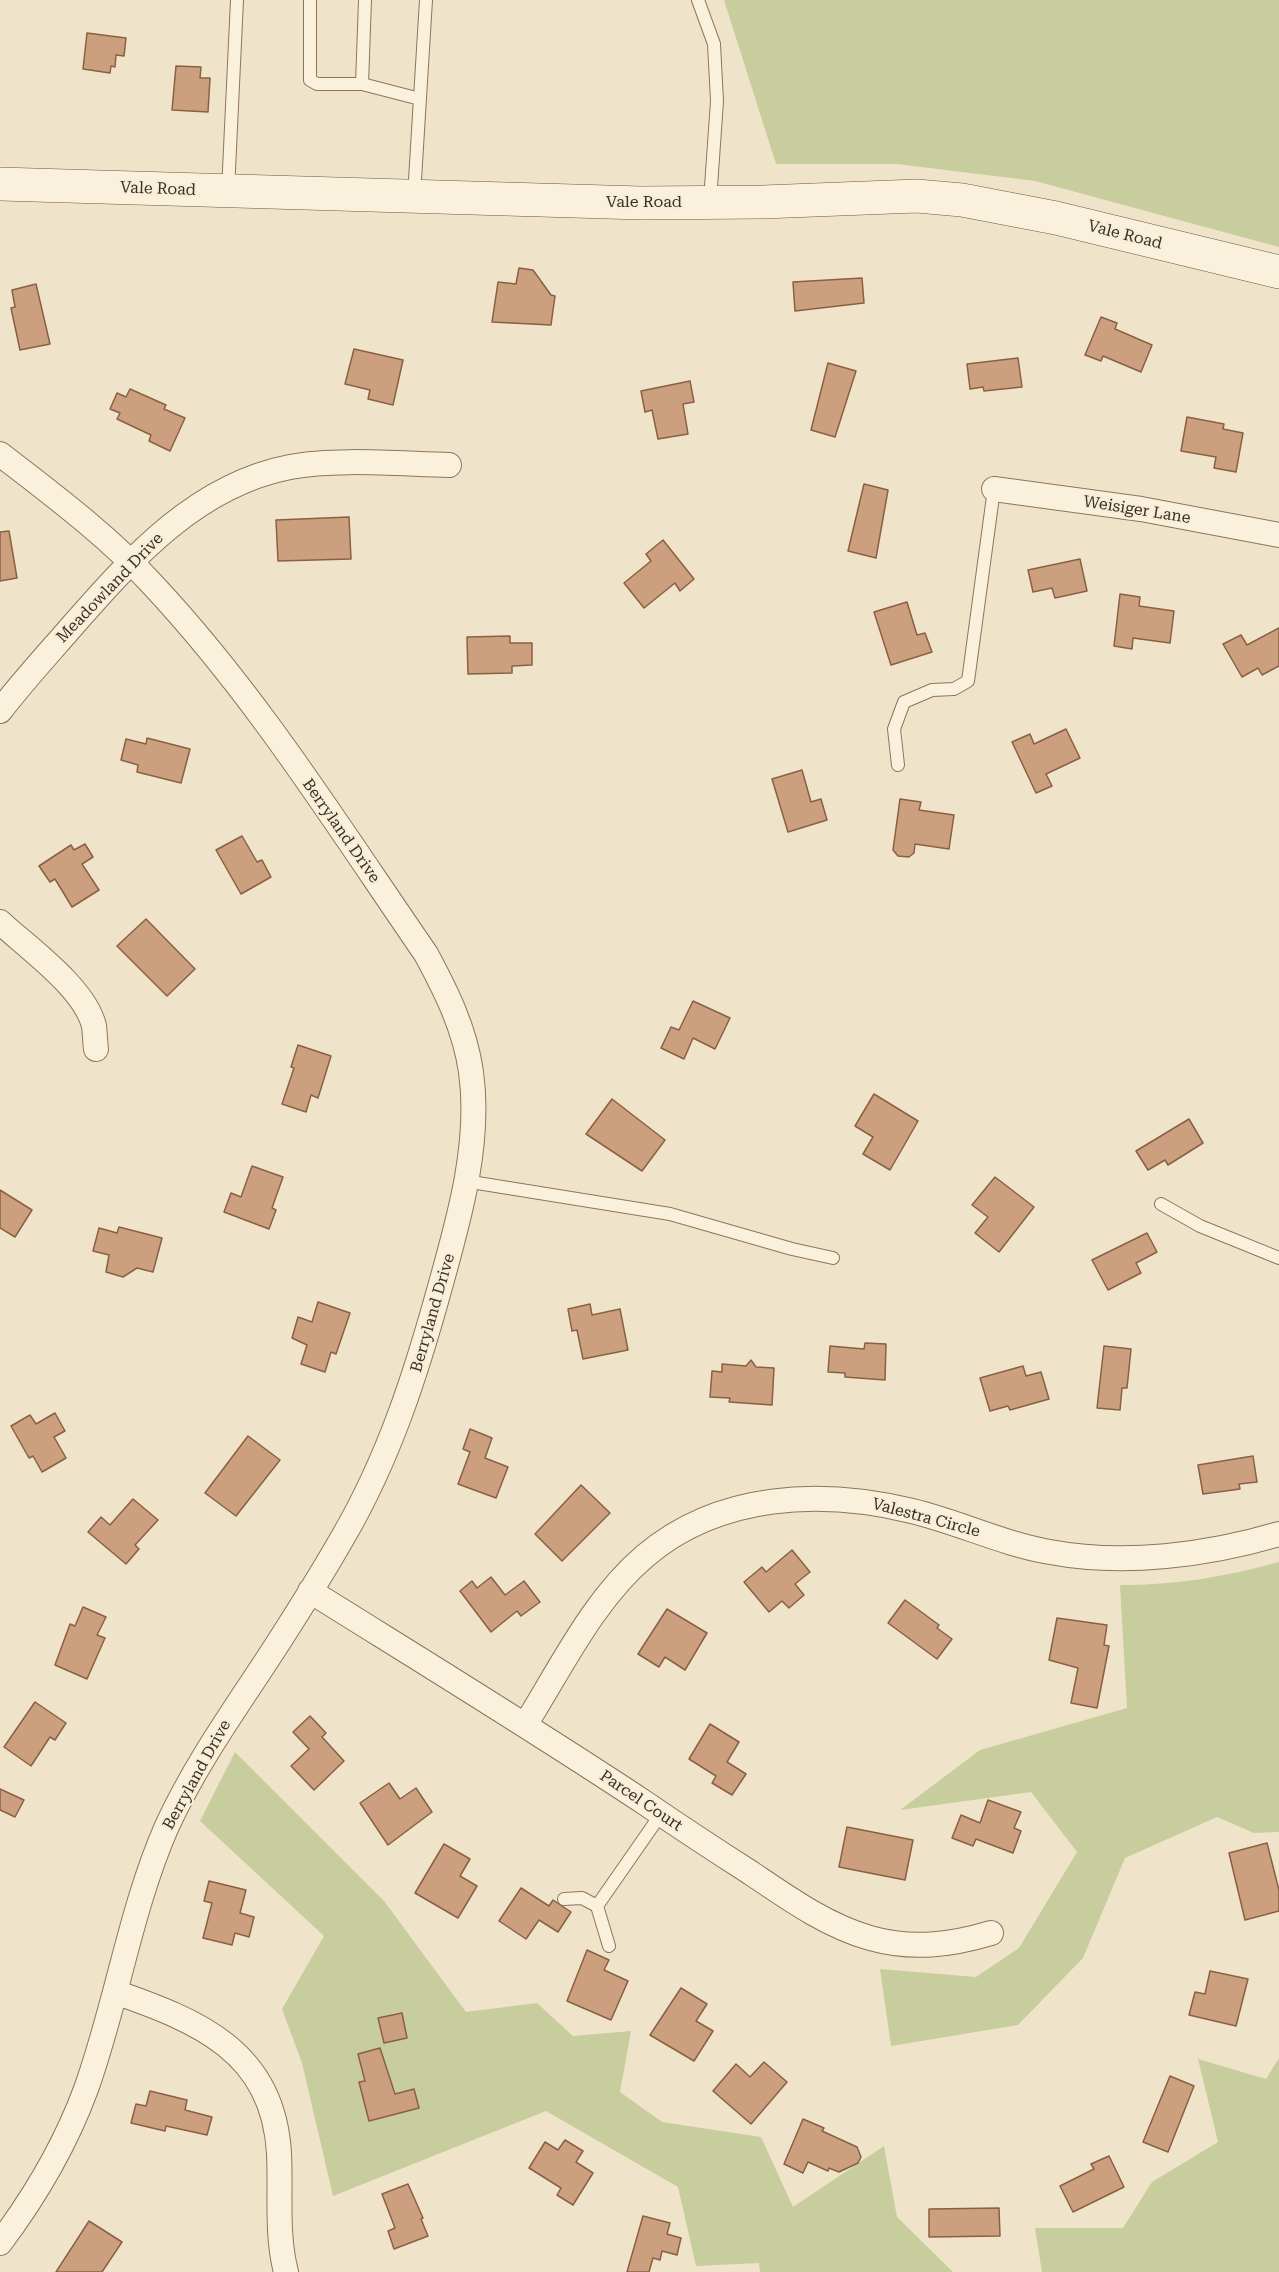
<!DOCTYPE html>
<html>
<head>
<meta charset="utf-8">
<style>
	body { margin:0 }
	canvas { display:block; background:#efe4c9 }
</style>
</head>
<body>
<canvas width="1279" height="2272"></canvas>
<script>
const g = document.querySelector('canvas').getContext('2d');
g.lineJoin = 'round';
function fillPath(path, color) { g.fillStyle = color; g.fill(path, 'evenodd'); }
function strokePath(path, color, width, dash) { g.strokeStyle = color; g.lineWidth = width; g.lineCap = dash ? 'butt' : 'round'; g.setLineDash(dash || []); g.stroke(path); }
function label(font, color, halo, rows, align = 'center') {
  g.font = font + ' "Roboto Serif",serif'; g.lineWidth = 4.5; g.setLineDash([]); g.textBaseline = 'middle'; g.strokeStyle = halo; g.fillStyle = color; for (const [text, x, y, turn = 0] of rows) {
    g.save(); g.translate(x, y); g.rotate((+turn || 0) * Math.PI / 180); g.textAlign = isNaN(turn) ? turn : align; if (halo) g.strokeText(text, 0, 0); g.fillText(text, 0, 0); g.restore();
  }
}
const green = new Path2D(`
	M724,0h555v247l-244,-66 -138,-17h-121z
	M1279,1562v270l-25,1 -37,-16 -92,41 -42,100 -65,67 -127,21 -11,-77 96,8 43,-29 58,-96 -46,-60 -131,18 80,-60 147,-42 -7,-123c56,0 105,-8 159,-23z
	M235,1752l149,149 82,111 71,-9 36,33 58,-5 -11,61 42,30 99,15 32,70 91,-61 13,71 56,55h-193l-1,-9 -63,3 -18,-79 -132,-76 -213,85 -31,-133 -20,-54 42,-73 -124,-115z
	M1279,2058v214h-237l-7,-44h88l29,-46 66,-40 -20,-83 68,20z`);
const building = new Path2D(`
	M87,33l39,5 -2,18 -8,-1 -1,12 -4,-1 -1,7 -27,-4z
	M176,66l25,1 -1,11h10l-2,34 -36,-2z
	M519,268l14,2 18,25 4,1 -4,29 -59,-3 6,-40 18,2z
	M862,278l2,25 -69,8 -2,-29z
	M36,284l14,60 -30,6 -9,-42 4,-1 -3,-17z
	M1101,317l16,6 -2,6 37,16 -11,27 -38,-16 -2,5 -16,-6z
	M354,349l49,11 -10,45 -25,-6 2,-9 -25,-6z
	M1018,358l4,29 -38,4 -1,-4 -13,2 -3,-25z
	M828,363l28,8 -21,66 -24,-7z
	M690,381l4,21 -11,2 5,30 -30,5 -6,-29 -7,2 -4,-21z
	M130,389l36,16 -2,4 21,9 -15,33 -21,-10 2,-6 -34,-16 3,-6 -10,-4 7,-16 9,4z
	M1187,417l37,7 -1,5 20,4 -7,39 -22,-4 2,-11 -35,-6z
	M864,484l24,6 -12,68 -28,-7z
	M349,517l2,42 -73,2 -2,-41z
	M9,531l8,47 -17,3v-49z
	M663,540l31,39 -14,12 -5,-8 -31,25 -20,-25 27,-22 -5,-7z
	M1080,559l7,32 -32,7 -3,-10 -19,4 -5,-22z
	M1120,594l20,3 -1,9 35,5 -4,32 -37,-5 -1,11 -18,-3z
	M907,602l10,33 8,-2 7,19 -41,13 -17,-53z
	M1279,628v38l-17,9 -4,-7 -16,9 -19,-33 18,-9 6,10z
	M510,636v7h22v22l-20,1v7l-44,1 -1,-37z
	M1066,729l14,29 -34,16 6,12 -16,7 -24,-51 18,-8 4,10z
	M147,738l43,11 -9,34 -44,-11 1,-7 -17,-5 5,-21 20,5z
	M802,770l9,32 10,-3 6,21 -39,12 -16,-53z
	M900,799l21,3 -2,8 35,5 -5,34 -34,-5 -1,9 -5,4 -11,-1 -5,-6z
	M242,836l15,26 5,-2 9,17 -30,17 -25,-44z
	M85,844l8,13 -11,7 17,26 -27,17 -17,-28 -5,3 -11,-16 32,-21 3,5z
	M146,919l49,50 -28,27 -50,-50z
	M693,1001l37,17 -15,31 -22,-11 -9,21 -23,-11 10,-21 8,3z
	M298,1045l33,11 -13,42 -7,-3 -5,17 -24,-8 12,-36 -3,-1z
	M874,1094l44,27 -28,49 -27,-16 10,-17 -18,-11z
	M612,1099l53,41 -23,31 -56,-37z
	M1189,1119l14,24 -35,22 -3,-5 -17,10 -12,-19z
	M252,1166l31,11 -11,31 4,2 -7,19 -45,-17 7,-19 10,4z
	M995,1177l39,30 -35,45 -24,-19 13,-16 -16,-12z
	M0,1190l32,20 -17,27 -15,-9z
	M119,1227l43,11 -9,34 -16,-4 -14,9 -17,-5 3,-17 -16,-4 6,-23 18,5z
	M1147,1233l10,19 -21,11 5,10 -33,17 -16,-30z
	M318,1302l32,11 -14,41 -5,-2 -6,20 -24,-8 6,-19 -15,-7 6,-21 14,5z
	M590,1304l2,11 28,-6 8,41 -45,9 -6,-29 -5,1 -4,-22z
	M865,1343l21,1 -1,36 -40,-3v-4l-17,-1 2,-26 34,3z
	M1104,1346l27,3 -4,39h-5l-2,22 -23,-2z
	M751,1360l5,7 18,1 -2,37 -43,-3 1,-4 -20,-1 2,-26 10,1v-8l24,2z
	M1023,1366l3,10 15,-4 8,27 -39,11 -2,-4 -18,5 -10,-33z
	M55,1413l10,18 -11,6 12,21 -24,14 -9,-16 -4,2 -18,-32 19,-11 6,9z
	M470,1429l22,9 -7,20 23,9 -12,31 -38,-14 12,-32 -7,-3z
	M248,1436l32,24 -44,56 -31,-23z
	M1253,1456l4,26 -18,2 1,5 -37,5 -5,-29z
	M581,1485l29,28 -48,48 -27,-27z
	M133,1499l25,21 -23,25 4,4 -13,15 -38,-32 13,-15 9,8z
	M792,1550l18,22 -15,12 9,11 -15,13 -7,-7 -13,11 -25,-30 18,-15 4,5z
	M491,1577l14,18 19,-14 16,21 -19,14 -4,-5 -26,21 -31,-41 12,-10 5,7z
	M905,1600l34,25 -2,3 15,11 -15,20 -49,-36z
	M83,1607l23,10 -9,18 8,3 -18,41 -32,-14 15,-41 5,2z
	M667,1609l40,24 -22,37 -20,-13 -6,10 -21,-13z
	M1057,1618l50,7 -3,20 5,1 -12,62 -26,-5 7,-35 -29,-8z
	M35,1702l31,21 -11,17 -5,-3 -19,29 -27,-19z
	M310,1716l16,17 -4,4 22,24 -30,29 -23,-24 18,-17 -16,-17z
	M710,1724l29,18 -12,20 19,12 -14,21 -20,-12 4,-7 -27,-17z
	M389,1783l11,16 16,-11 16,24 -44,33 -28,-42z
	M0,1789l24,11 -9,17 -15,-7z
	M988,1800l33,12 -7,16 7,3 -8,22 -37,-14 -3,7 -21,-8 9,-23 19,8z
	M847,1827l66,13 -8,40 -66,-13z
	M1267,1843l12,47v21l-34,9 -16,-67z
	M444,1844l26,15 -10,17 17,10 -19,32 -43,-25z
	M209,1881l37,9 -6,23 14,4 -5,20 -14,-4 -3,12 -29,-7 9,-35 -8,-2z
	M521,1888l28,18 4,-6 18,12 -13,20 -19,-12 -13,19 -27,-18z
	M587,1950l22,10 -5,10 24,11 -17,39 -44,-19z
	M1210,1971l38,8 -12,47 -47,-11 6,-23 10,2z
	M681,1988l26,16 -11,17 17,10 -19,30 -44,-26z
	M402,2013l5,25 -23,5 -6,-25z
	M380,2048l15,46 19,-5 5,19 -50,13 -10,-39 6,-1 -7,-27z
	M764,2062l23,20 -36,42 -38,-33 23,-27 14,13z
	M1170,2076l24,10 -26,66 -25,-10z
	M150,2091l37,9 -2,10 27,7 -5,18 -41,-9 -1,5 -34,-8 5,-19 10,2z
	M803,2119l21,9 -2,3 35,16 4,10 -3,6 -19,9 -10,-4 -1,3 -20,-9 -5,11 -19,-9z
	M565,2140l18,11 -7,11 17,11 -20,32 -16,-10 4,-7 -32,-20 16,-26 13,8z
	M1109,2156l15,31 -51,25 -13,-26 34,-17 -3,-5z
	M408,2184l15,34 -2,1 7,17 -34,13 -6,-18 7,-3 -13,-34z
	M999,2208l1,28 -71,1v-28z
	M643,2216l27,7 -3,11 14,4 -4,17 -15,-4 -2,9 -7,-2 -4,14h-22z
	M89,2221l33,21 -20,30h-46z`);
const service = new Path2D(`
	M310,0v80l7,4h45l58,15
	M698,0l16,44 3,57 -7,100
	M362,84l3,-84
	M228,191l9,-191
	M414,196l12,-196
	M898,765l-4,-36 10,-27 28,-12 22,-1 14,-8 26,-192
	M465,1181l205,33 122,35 41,9
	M1161,1204l39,22 79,32
	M564,1899l18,-1 15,8
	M609,1946l-12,-40 64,-92`);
const minor = new Path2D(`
	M0,454c53,41 107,81 152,130 105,112 187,244 274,370 20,37 39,75 45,118 10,71 -12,147 -31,215 -24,87 -51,171 -97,250 -23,40 -48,80 -74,120 -36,55 -74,108 -102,169 -37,84 -50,177 -81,263 -21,57 -50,106 -86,154
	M994,489l147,20 138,26
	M0,711c23,-30 49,-58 74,-87 59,-67 123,-139 216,-157 45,-9 112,-3 159,-2
	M0,922c28,26 85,66 94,104 1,7 1,16 2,23
	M310,1591c112,70 225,139 335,212 35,24 70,47 106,70 37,25 76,53 119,65 42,12 81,7 121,-5
	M525,1725c36,-57 68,-125 120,-169 74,-63 176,-67 267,-45 46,11 91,33 138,41 74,14 158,3 229,-18
	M115,1992c83,29 158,59 164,161 2,39 -3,81 7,119`);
const secondary = new Path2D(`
	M0,184l641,19 122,-1 154,-6 45,4 94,18 223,54`);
const streetNames = [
	["Vale Road",158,189,2],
	["Vale Road",644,202],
	["Vale Road",1125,235,14],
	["Weisiger Lane",1137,510,9],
	["Meadowland Drive",110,588,-46],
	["Berryland Drive",341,831,55],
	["Berryland Drive",433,1313,-74],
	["Valestra Circle",926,1518,15],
	["Berryland Drive",197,1775,-61],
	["Parcel Court",641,1801,34]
];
fillPath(green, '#c7cd9c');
fillPath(building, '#cca07f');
strokePath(building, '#8a6043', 1.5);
strokePath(service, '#8b765d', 14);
strokePath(minor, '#8b765d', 26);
strokePath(secondary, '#6d5740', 34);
strokePath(service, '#f9f1dc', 12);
strokePath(minor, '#f9f1dc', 24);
strokePath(secondary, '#f9f1dc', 33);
label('16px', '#3c2e21', '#f6eed8', streetNames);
</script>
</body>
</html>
